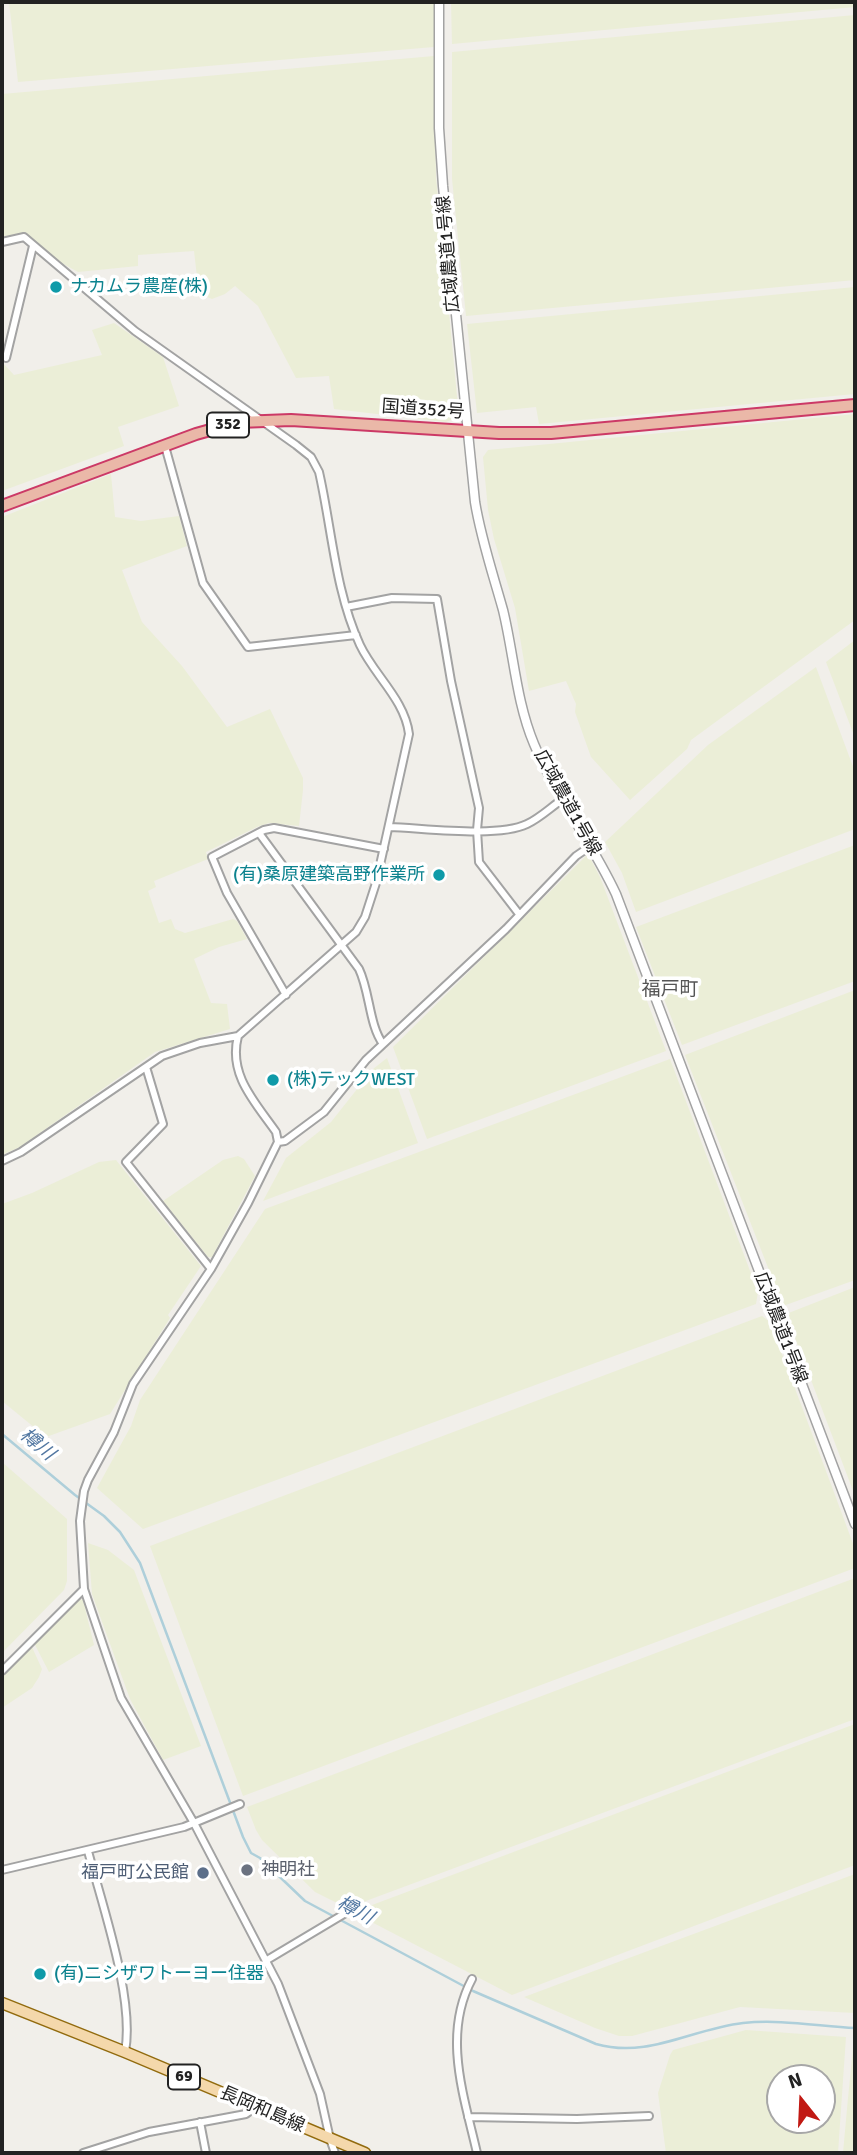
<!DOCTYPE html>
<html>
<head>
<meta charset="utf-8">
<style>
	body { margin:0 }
	#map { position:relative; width:857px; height:2155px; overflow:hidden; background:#f1efea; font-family:Signika,sans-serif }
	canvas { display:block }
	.frame { position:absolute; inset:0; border:4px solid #222; pointer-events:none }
	.north { position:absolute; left:766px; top:2064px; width:70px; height:70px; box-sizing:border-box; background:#fff; border:2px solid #a7a7a7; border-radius:50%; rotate:342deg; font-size:19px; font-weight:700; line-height:28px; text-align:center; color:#222 }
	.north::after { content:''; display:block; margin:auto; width:24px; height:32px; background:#c11913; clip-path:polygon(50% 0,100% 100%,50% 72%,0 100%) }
</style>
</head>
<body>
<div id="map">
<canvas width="857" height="2155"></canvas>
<div class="frame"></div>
<div class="north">N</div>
</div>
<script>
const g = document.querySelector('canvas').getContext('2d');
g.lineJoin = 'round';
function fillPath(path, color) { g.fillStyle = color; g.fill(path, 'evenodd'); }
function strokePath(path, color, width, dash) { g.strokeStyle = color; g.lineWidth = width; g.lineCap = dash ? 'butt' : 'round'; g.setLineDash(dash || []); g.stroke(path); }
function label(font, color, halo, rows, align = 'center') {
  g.font = font + ' Signika,"Noto Sans JP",sans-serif'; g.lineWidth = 7; g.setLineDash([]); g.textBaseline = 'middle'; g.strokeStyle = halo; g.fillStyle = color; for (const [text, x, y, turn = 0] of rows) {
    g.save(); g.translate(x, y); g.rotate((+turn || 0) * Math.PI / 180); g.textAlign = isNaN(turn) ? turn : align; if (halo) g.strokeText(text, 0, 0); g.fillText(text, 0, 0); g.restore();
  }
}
const farmland = new Path2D(`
	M9,2h425v45l-416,35z
	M451,2h404v5l-403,37z
	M855,15v265l-389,36 -14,-137v-127z
	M434,56l2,121 23,240 -13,5 -112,-13 -5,-33 -33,2 -38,-72 -23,-20 -10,8 -13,5 -13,-5 -5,-43 -56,4v11l-60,6 -56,-31 -20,3v-150z
	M855,287v107l-316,30 -3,-17 -59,6 -10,-89z
	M114,323l49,34 16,49 -61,21 6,19 -122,45v-129l12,13 88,-20 -10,-25z
	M855,414v206l-164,120 -4,9 -57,51 -39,-43 -16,-45 1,-8 -10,-23 -37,10 -14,-83 -21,-69 -6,-29 -5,-53 5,-7z
	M111,474l4,43 26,4 38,-5 8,30 -65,24 20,52 40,44 45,61 43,-18 33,69v12l-4,36 -30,-3 -12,4 -51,25 2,7 -54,22 2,6 -8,4 11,32 12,-4 4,10 10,4 48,-14 4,2 10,18 -28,8 -25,12 17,44 16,1 3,25 -75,23 -135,95 -18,8v-638z
	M855,640v98l-29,-76z
	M816,667l39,105v57l-219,83 -14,-39 -17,-31 103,-97z
	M855,845v136l-173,64 -46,-118z
	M588,854l12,23 66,174 -239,88 -34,-92z
	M855,990v290l-72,26 -98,-251z
	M387,1058l31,85 -155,58 23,-43 45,-36 42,-53z
	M670,1059l88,233 -2,12 -613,225 -46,-41 34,-62 9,-26 125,-191z
	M238,1156l6,3 11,17 -43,81h-4l-45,-56 60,-41z
	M116,1160l85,106 -33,49 2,3 -60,96 -64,23 -44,-36v-197l30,-11 67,-31z
	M855,1287v209l-69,-182z
	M762,1316l8,6 62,165 23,62v19l-612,228 -93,-250z
	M2,1462l65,57v62l-3,9 -62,63z
	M88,1543l20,7 26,20 67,176 -38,14 -33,-61 -38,-105z
	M855,1578v141l-508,189 -32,-16 -53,-52 -6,-10 -9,-23z
	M80,1599l3,1 11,45 -45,27 -15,-29z
	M31,1645l11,24 -3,8 -7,11 -30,20v-34z
	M855,1724v141l-343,130 -152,-79 4,-8z
	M855,1874v139l-115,-6 -108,29h-13l-24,-8 -71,-31z
	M746,2030l100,7 -8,116h-172l-8,-60 12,-38 3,-5zM780,2078h42v42h-42z
	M854,2038l1,115h-12l5,-55z`);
const stream = new Path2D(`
	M2,1434l73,61 29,21 16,16 20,31 103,274 8,16 9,5 45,43 168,90 123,53c52,15 95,-15 147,-21 36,-4 75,3 112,5`);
const minor = new Path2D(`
	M2,242l22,-5 111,94 161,114 15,12 8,15c13,57 16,119 41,173 14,30 45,55 49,89l-33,149 -11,34 -9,15 -118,104 -38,7 -38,13 -141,96 -19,9
	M6,358l27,-112
	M165,446l38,137 45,64 108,-12
	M346,607l46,-9 45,1 14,82 28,127 -2,22 2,32 40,52
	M390,827c34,1 108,11 137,-3 13,-6 24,-17 36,-25
	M259,833l100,136c11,23 10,56 24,75
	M286,995l-59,-102 -15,-36 52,-27 10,-2 110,21
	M238,1036c-10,39 17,66 38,96l2,10 -30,61 -37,66 -78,115 -19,48 -26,48 -4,11 -4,30 4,68 37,109 73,125 84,161 42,110 10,45 5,14
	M146,1067l17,57 -37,38 85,107
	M278,1142l7,-1 39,-29 42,-52 140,-131 70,-73 16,-11
	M2,1671l82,-82
	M88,1851c14,54 47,148 37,201
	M2,1870l182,-43 56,-23
	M267,1960l77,-46
	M472,1979c-30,56 -8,117 5,174
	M468,2117l109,2 72,-3
	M200,2122l6,31
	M83,2153l66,-21 97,-18 9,-7`);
const tertiary = new Path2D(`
	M439,2v126l4,58 32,316c6,37 18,72 28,108 11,45 13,91 31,134 22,53 58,98 82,150l239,630`);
const primary = new Path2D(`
	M2,2003l123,49 240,101`);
const trunk = new Path2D(`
	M2,506l194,-72 43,-12 52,-2 208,13h52l304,-28`);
const markers = [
	[56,287,7,"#0f9aa8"],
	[439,875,7,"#0f9aa8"],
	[273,1080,7,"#0f9aa8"],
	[247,1870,7,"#6b7280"],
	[203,1873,7,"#5c6f8a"],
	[40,1974,7,"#0f9aa8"]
];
const shields = [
	[228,425,42],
	[184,2077,32]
];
const shieldNames = [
	["352",228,425],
	["69",184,2077]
];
const streetNames = [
	["広域農道1号線",449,254,-95],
	["国道352号",423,410,4],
	["広域農道1号線",567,803,61],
	["広域農道1号線",780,1328,69],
	["長岡和島線",262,2110,23]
];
const cultureNames = [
	["ナカムラ農産(株)",70,287],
	["(有)桑原建築高野作業所",425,875,"right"],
	["(株)テックWEST",287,1080],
	["(有)ニシザワトーヨー住器",54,1974]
];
const worshipNames = [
	["神明社",261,1870]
];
const serviceNames = [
	["福戸町公民館",189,1873]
];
const neighbourhoodNames = [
	["福戸町",670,990]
];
const waterNames = [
	["樽川",37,1445,40],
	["樽川",355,1911,28]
];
fillPath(farmland, '#ebeed7');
strokePath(stream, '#aecfda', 2.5);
strokePath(minor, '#a3a3a3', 10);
strokePath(tertiary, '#a3a3a3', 11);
strokePath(primary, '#926b0e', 13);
strokePath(trunk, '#cc3966', 14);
strokePath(minor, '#fff', 6);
strokePath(tertiary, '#fff', 8);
strokePath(primary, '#f4d8ab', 10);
strokePath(trunk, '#eab8a8', 10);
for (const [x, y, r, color] of markers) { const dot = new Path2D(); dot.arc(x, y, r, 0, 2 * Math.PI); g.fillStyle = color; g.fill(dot); strokePath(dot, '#fff', 2.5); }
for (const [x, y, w] of shields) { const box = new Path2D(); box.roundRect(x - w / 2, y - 12.5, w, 25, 5); g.fillStyle = '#fff'; g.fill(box); strokePath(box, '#222', 2); }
label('bold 16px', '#222', null, shieldNames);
label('18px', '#222', '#fff', streetNames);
label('18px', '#0d838f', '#fff', cultureNames, 'left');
label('18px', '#5b616d', '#fff', worshipNames, 'left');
label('18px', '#4e5e75', '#fff', serviceNames, 'right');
label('19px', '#555', '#fff', neighbourhoodNames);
label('italic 19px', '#5378a2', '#fff', waterNames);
</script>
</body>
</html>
